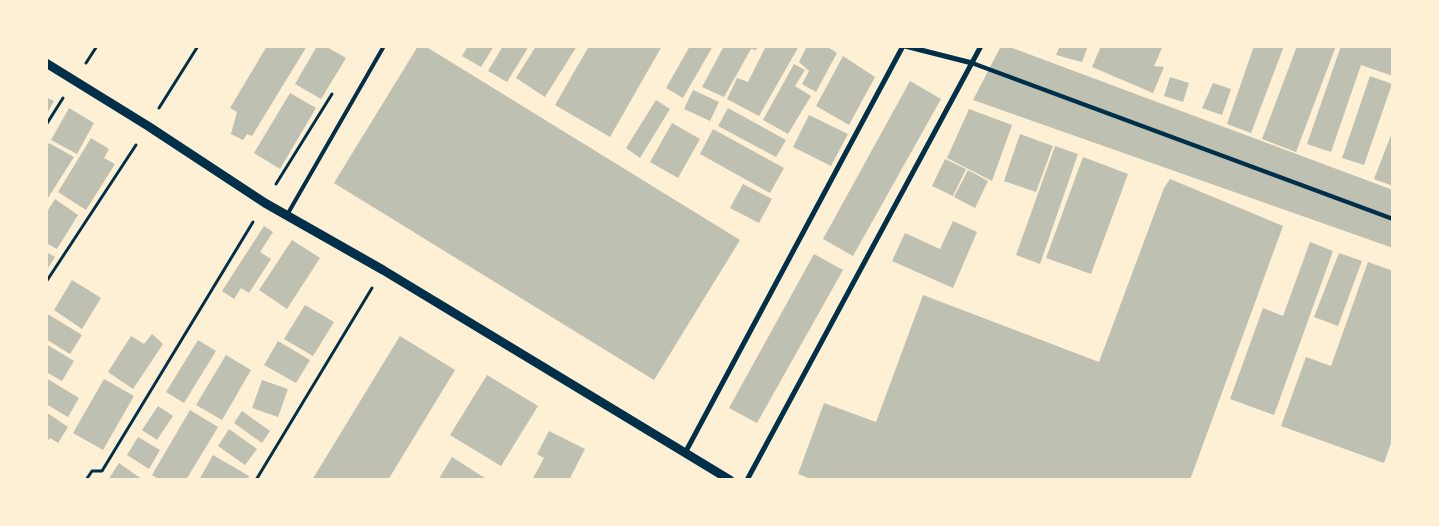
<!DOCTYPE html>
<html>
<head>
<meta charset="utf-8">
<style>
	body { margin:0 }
	#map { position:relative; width:1439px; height:526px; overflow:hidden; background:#fdf0d5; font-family:"Varela Round",sans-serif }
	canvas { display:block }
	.frame { position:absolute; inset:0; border:48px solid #fdf0d5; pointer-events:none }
</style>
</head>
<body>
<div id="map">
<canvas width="1439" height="526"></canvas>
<div class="frame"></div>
</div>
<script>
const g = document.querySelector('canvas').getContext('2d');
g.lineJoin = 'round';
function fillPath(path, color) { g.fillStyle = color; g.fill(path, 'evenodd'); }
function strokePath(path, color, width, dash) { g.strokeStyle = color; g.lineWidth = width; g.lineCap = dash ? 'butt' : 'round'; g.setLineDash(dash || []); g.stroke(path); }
const building = new Path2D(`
	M267,46h40l-55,90 -5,-2 -4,6 -12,-6 6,-22 -7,-4z
	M317,46h8l21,12 -25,41 -26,-15z
	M418,46h7l315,194 -86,140 -320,-197z
	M468,46h26l-13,21 -19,-11z
	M503,46h26l-22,36 -19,-11z
	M536,46h41l-32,51 -29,-19z
	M589,46h73l-52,91 -55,-32z
	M690,46h23l-30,52 -17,-10z
	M724,46h35l-3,4 -5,-1 -27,48 -22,-10z
	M766,46h33l-40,70 -32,-17 10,-21 11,4z
	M807,46h19l11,7 -21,39 -14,-8 7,-13 -10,-9z
	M1001,46h6l386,144v58l-420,-148z
	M1060,46h28l-6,16 -26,-7z
	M1101,46h62l-9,20 10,1 -11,26 -61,-26z
	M1254,46h30l-33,87 -24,-9z
	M1297,46h39l-40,106 -34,-13z
	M1341,46h52v30l-32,-11 -30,87 -24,-8z
	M843,56l32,21 -26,48 -33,-19z
	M794,64l11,6 -10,16 16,10 -23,38 -25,-14z
	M1370,76l22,8 -28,81 -22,-7z
	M1170,77l19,6 -6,19 -19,-6z
	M910,81l31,18 -88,157 -30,-17z
	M1213,83l18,6 -9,26 -20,-7z
	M693,90l26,12 -9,19 -26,-12z
	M290,93l26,15 -36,61 -26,-16z
	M46,97l8,4 -8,14z
	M656,100l14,9 -30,49 -14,-10z
	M69,108l25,15 -17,31 -26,-14z
	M728,108l58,32 -10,17 -58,-31z
	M969,109l43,16 -20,56 -45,-23z
	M809,115l39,19 -17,32 -38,-19z
	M672,123l28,16 -22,39 -28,-16z
	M713,129l71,39 -14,25 -70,-39z
	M1393,130v56l-19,-7z
	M1020,134l33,12 -17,46 -32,-11z
	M91,138l18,11 -5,9 11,6 -29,46 -28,-18z
	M49,143l25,14 -28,44v-53z
	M1055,146l23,8 -38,110 -24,-9z
	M1083,157l45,17 -37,100 -45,-16z
	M945,159l21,10 -13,27 -21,-10z
	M968,170l20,11 -13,27 -21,-11z
	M1170,179l113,47 -93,254h-376l-16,-6 26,-71 52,19 47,-127 176,67 65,-174z
	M743,184l29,15 -13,24 -29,-15z
	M55,199l23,16 -21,34 -11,-6v-30z
	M953,221l24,11 -24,56 -61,-27 13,-28 35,16z
	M264,226l9,6 -13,20 11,7 -22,34 -8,-5 -7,11 -12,-8z
	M292,240l28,18 -33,51 -28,-19z
	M1310,242l23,9 -59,164 -44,-16 33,-91 20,8z
	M46,252l9,5 -9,14z
	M1339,253l23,8 -24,65 -24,-9z
	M814,254l29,16 -86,153 -28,-15z
	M1368,262l25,9v166l-9,26 -103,-37 25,-69 25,9z
	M72,280l29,18 -19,31 -28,-19z
	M305,305l29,17 -21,34 -29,-17z
	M46,313l36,22 -12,19 -24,-15z
	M152,334l11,10 -30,45 -25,-17 23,-36 13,8z
	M400,336l55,34 -67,110h-76z
	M198,340l18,11 -32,52 -18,-11z
	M278,341l32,19 -14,23 -32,-18z
	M46,344l28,17 -12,20 -16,-9z
	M226,355l25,15 -29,50 -26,-15z
	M487,375l51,31 -37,60 -51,-31z
	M46,378l33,20 -11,19 -22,-13z
	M104,379l30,17 -31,54 -30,-17z
	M262,380l26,9 -10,28 -26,-9z
	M158,406l15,10 -16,24 -15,-10z
	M190,410l28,17 -32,53h-26l-8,-5z
	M242,411l28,20 -8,12 -28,-20z
	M46,412l22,15 -10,16 -8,-5 -4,5z
	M229,429l28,20 -12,16 -27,-19z
	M549,431l36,18 -16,31h-37l12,-22 -7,-4z
	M138,437l22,13 -11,19 -22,-14z
	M213,455l36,21 -2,4h-48z
	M452,457l36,23h-50z
	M119,463l24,17h-35z`);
const path = new Path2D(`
	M86,63l11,-17
	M159,108l39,-62
	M46,125l17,-27
	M276,184l56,-90
	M46,282l90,-137
	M86,480l6,-9h10l151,-249
	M256,480l116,-192`);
const service = new Path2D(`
	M287,215l97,-169`);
const pedestrian = new Path2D(`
	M972,63l421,156`);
const minor = new Path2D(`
	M905,46l67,17
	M685,453l218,-407
	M747,480l234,-434`);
const tertiary = new Path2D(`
	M46,63l102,63 117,77 118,67 347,210`);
fillPath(building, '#bec0b2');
strokePath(path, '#003049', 3);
strokePath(service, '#003049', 4);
strokePath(pedestrian, '#003049', 4.5);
strokePath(minor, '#003049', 5);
strokePath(tertiary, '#003049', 9);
</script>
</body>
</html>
